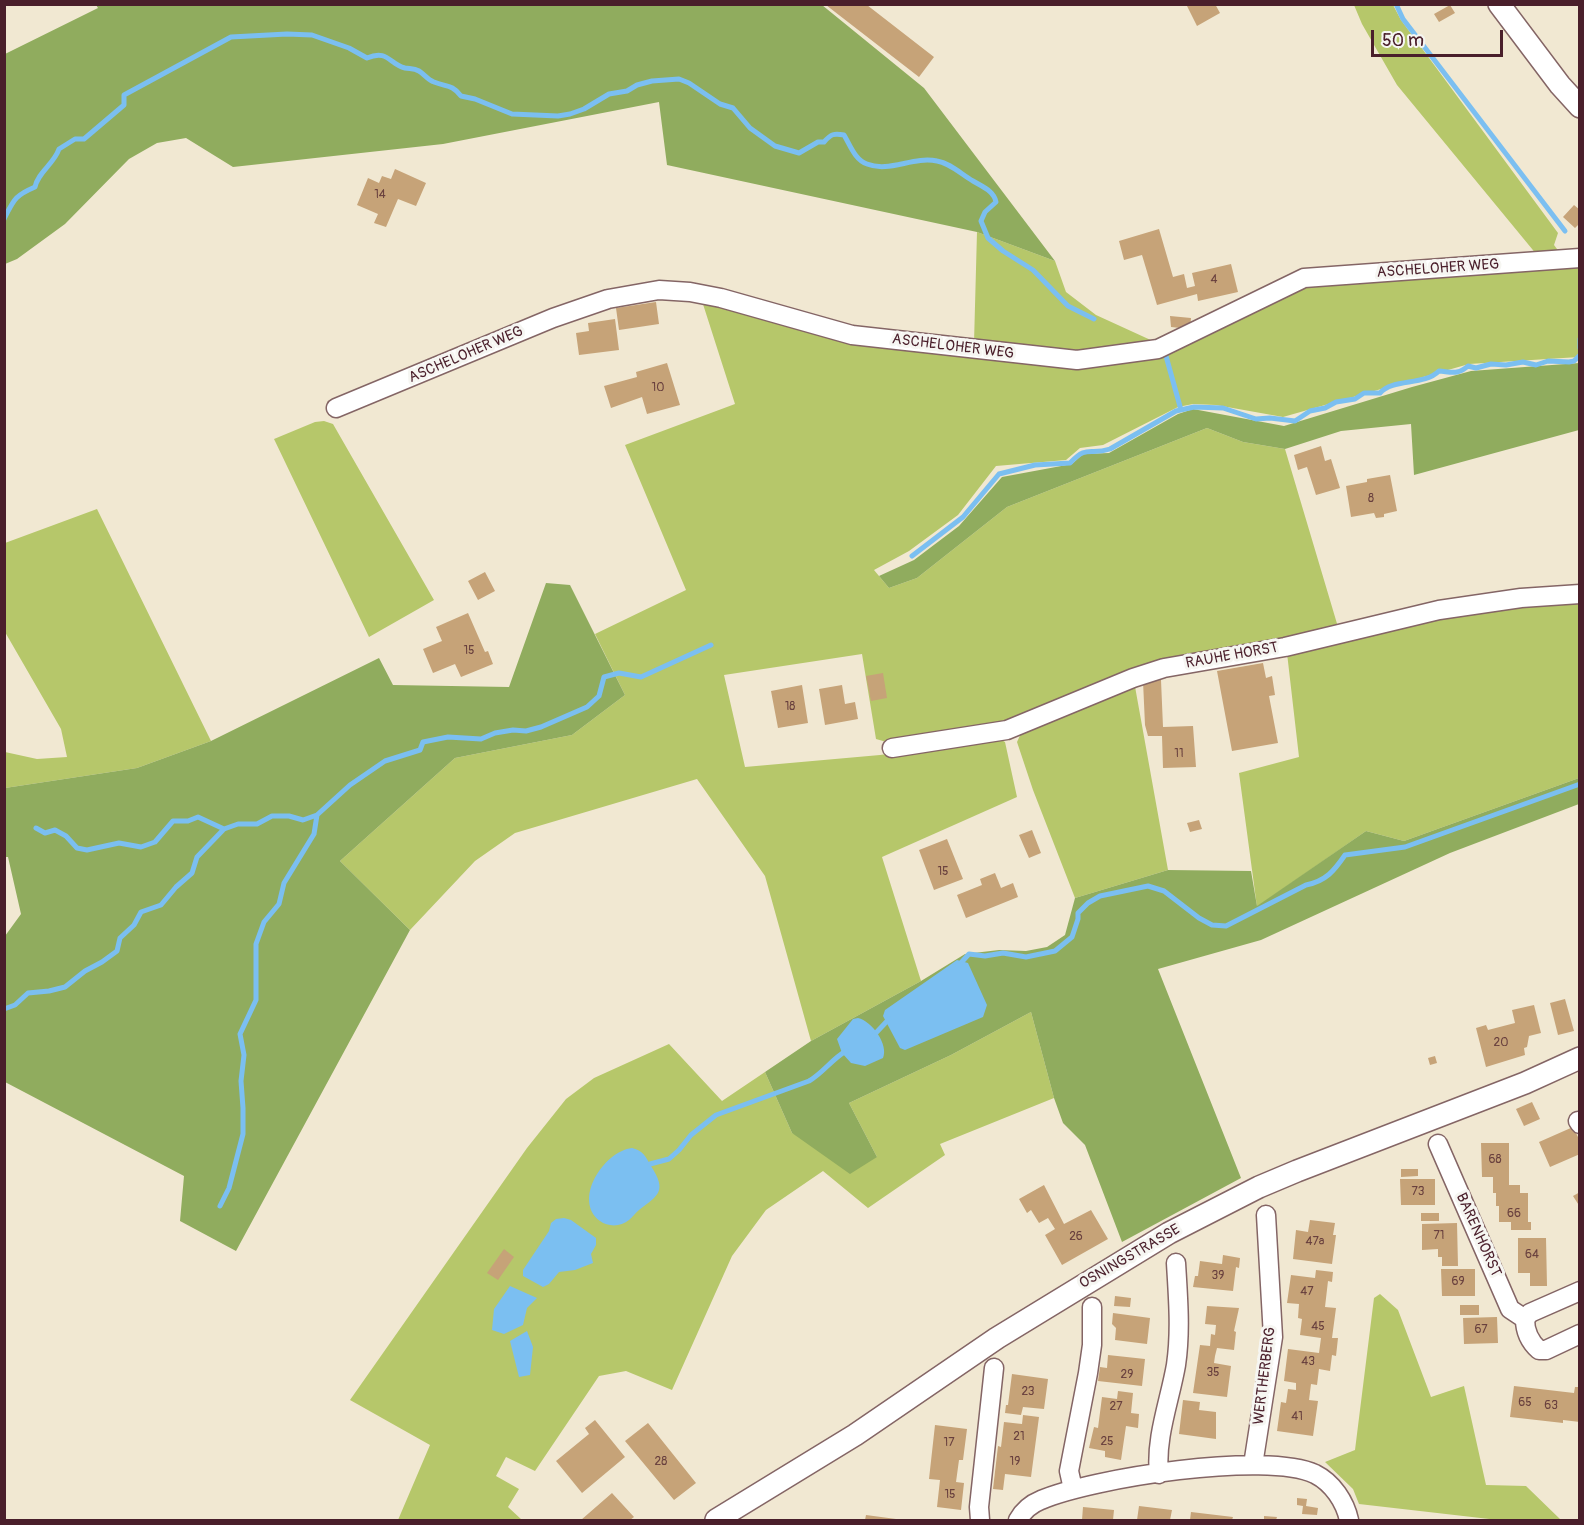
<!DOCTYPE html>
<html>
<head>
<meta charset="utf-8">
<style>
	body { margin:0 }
	#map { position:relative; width:1584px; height:1525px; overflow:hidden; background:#f1e8d2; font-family:Pangolin,sans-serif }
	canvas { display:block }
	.frame { position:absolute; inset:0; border:6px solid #4a1f2b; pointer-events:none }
	.scale { position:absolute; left:1371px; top:30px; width:132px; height:27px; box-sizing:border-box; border:3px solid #4a1f2b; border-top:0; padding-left:8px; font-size:18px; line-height:21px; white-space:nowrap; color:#4a1f2b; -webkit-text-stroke:4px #f6f6f2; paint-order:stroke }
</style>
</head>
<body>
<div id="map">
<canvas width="1584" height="1525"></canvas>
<div class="frame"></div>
<div class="scale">50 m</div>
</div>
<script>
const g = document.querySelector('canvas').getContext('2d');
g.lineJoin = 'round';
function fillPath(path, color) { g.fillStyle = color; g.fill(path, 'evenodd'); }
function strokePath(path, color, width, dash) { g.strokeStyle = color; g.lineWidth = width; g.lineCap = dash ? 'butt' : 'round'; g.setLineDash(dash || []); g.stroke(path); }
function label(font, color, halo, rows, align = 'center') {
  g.font = font + ' Pangolin,sans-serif'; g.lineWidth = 6; g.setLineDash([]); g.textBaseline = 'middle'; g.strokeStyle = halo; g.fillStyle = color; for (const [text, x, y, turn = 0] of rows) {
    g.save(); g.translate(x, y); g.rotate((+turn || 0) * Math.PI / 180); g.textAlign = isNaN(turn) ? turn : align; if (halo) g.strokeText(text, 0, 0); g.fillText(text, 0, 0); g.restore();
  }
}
const green = new Path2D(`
	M1354,5h39l8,15 157,213 -4,12 6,8 -23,2 -140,-170 -35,-61z
	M977,232l78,29 11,31 30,23 59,27 -78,10 -103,-9z
	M1579,264v93l-110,7 -186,53 -67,-12 -23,-1 -15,3 -75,38 -23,3 -14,12 -70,6 -38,49 -49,36 -35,19 15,18 28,-10 90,-71 200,-79 36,14 42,7 53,178 -206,45 -147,57 -95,14 -14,-4 -14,-85 -138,21 21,92 135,-12 118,-17 7,4 12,55 -135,60 39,124 -110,60 -46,-165 -68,-97 -182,54 -40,28 -65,69 -70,-69 115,-103 117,-23 53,-40 -30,-61 91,-44 -61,-145 110,-41 -33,-103 141,38 314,17 132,-64 40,-10z
	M324,421l9,3 101,176 -65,37 -95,-198 41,-17z
	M97,509l114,232 -74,27 -132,20v-36l32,7 30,-2 -6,-28 -56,-97v-89z
	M1579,600v178l-175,63 -38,-10 -109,76 -18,-134 60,-16 -12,-104 152,-37z
	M1134,681l34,189 -93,28 -42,-108 -16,-48 6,-13z
	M1031,1012l23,86 -114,46 5,11 -77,53 -45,-37 -57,39 -34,46 -60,134 -46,-19 -27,5 -64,95 -29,-14 -10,19 23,13 -11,18 14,13h-124l32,-75 -80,-45 177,-252 39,-49 28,-21 75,-34 53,57 43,-29 27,61 85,24 -28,-54 102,-48z
	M1380,1294l18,16 33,87 33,-11 22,99 40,1 35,34h-63l-139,-16 -6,-15 -28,-27 30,-12 19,-152z`);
const forest = new Path2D(`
	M96,5h726l102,83 131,173 -78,-29 -310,-67 -8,-63 -216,42 -210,23 -47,-29 -29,5 -28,16 -64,65 -48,35 -12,5v-210l93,-46z
	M1579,363v67l-165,45 -3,-51 -70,7 -56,18 -42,-7 -36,-14 -200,79 -90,71 -28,10 -10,-12 35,-16 45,-34 43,-49 70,-13 11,-10 26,-1 69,-39 15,-5 91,17 128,-39 59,-16z
	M546,583l24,2 55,110 -53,40 -117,23 -115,103 70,69 -174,321 -56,-30 4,-45 -179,-94v-146l16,-22 -13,-57h-3v-69l132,-20 74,-27 168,-83 14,27 116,2z
	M1579,778v26l-129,49 -189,87 -103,29 83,209 -119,64 -37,-97 -22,-22 -9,-25 -23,-86 -80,43 -102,48 28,54 -27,17 -58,-41 -27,-61 46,-31 110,-60 44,-27 34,-4 27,1 21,-4 18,-12 10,-37 93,-28 83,1 6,35 109,-75 38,10z`);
const water = new Path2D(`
	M957,960l11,3 19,42 -4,12 -78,33 -5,-2 -17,-32 2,-6z
	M858,1018c14,3 31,27 25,40l-18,8 -14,-3 -9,-10 -5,-14 16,-20z
	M632,1148c12,3 13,8 19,18 16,25 8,29 -12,44 -4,3 -6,7 -10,10 -8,7 -21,7 -29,1 -28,-21 4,-70 32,-73z
	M564,1218l7,2 25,18v7l-5,9 2,9 -18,7 -16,2 -10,12 -6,3 -20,-11v-6l26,-39 2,-8 5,-4z
	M510,1286l27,12 -10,10 -4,17 -19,9 -12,-4 2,-21z
	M527,1331l6,16 -3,28 -11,2 -9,-36z`);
const stream = new Path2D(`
	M1396,4l7,15 162,212
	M4,219c10,-19 10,-23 31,-32 3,-15 19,-23 24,-38l16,-10h9l40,-34v-10l107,-58 56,-3 25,1 37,13 18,10c21,-9 22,6 38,10 5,1 9,0 14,3 5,3 9,9 15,11 12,5 18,2 27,14l14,3 37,15 46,2 12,-2 14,-5 25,-15 18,-3 10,-6 15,-4 27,-2 10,4 31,21 13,4 17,20 25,18 24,7 19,-11h6c7,-8 10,-9 20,-7 6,10 11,25 23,29 22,9 46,-8 70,-3 13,2 24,13 36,20 10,6 21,10 23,21l-11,10 -4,9 7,17 15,13 30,19 35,36 26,13
	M1580,339v9
	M1166,356l15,54
	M912,556l51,-39 36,-43 36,-9 35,-2c18,-19 19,-7 40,-14l66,-38 18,-4 29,1 33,11 14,-1 25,3 15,-10 15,-3 11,-6 19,-3 9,-6h16c13,-15 44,-7 59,-22 13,1 19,4 29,-5l8,2 15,-4 15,1 17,-3 13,3 12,-4 21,1 5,-1 6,-6
	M36,828l9,5 10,-3 11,6 11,12 10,2 32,-7 22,4 14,-5 18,-21h15l10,-4 26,12
	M958,966l11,-12 16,2 18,-3 23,4 29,-6 17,-14 6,-18v-6l10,-10 12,-7 48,-10 16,5 35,27 13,7 14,1 80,-41c20,-4 28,-14 39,-30l60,-8 175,-63
	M4,1009l11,-4 13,-12 21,-2 16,-4 20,-16 17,-9 15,-11 3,-13 14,-13 7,-13 20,-7 15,-18 16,-14 5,-16 27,-28 14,-5h19l15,-8h17l14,4 14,-5 33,-30 35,-24 35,-11 3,-8 25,-5 33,2 14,-6 18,-3 13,1 15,-4 46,-20 12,-11 5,-19 15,-4 22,4 70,-32
	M873,1036l16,-17
	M650,1164l19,-5 10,-9 12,-15 25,-20 93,-34c14,-8 23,-22 37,-30
	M220,1206l9,-18 14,-54v-26l-2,-27 3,-26 -4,-21 16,-34v-56l8,-22 15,-18 5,-21 30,-49 3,-19`);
const building = new Path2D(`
	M1186,4h29l5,9 -23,13z
	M826,5h41l67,52 -15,20z
	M1450,5l5,8 -16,9 -5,-8z
	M395,169l31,14 -10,23 -18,-7 -12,28 -12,-4 4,-9 -21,-9 11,-27 11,5 3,-7 9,3z
	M1574,205l6,5v13l-5,5 -12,-11z
	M1159,229l14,48 11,-3 3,14 8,-2 -3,-13 39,-9 7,28 -40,9 -1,-7 -40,11 -15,-50 -18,5 -5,-19z
	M656,302l3,22 -40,6 -3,-22z
	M1170,316l21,2 -1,11 -19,-2z
	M615,319l4,31 -40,5 -3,-22 13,-2 -1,-8z
	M667,363l13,42 -33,9 -5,-17 -31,11 -7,-22 33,-9 -1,-5z
	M1321,446l4,15 6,-2 9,29 -24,7 -9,-28 -9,3 -4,-15z
	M1390,475l7,36 -13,3v3l-8,1 -2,-5 -23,4 -5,-31 21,-4v-3z
	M485,572l10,19 -17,9 -10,-19z
	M468,613l17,39 3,-1 5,13 -32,13 -6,-13 -22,9 -10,-24 19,-8 -6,-14z
	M1263,663l3,15 6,-2 3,19 -6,1 9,47 -46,8 -15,-80z
	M883,673l4,25 -16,3 -5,-25z
	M1161,680l2,47 30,-1 3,41 -33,1 -1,-32h-14l-3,-11 -2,-44z
	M802,685l6,38 -30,5 -7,-37z
	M842,685l3,19 10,-2 3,17 -33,6 -6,-36z
	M1199,820l3,9 -12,3 -3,-9z
	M1032,830l9,23 -12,5 -10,-23z
	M947,839l16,40 -29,11 -15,-40z
	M995,873l6,15 12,-5 5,14 -52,21 -9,-23 25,-10 -2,-6z
	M1565,999l9,32 -16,4 -8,-32z
	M1534,1005l7,28 -12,3 -2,11 -3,1 1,7 -39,12 -10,-39 10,-3 2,5 27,-7 -3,-13z
	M1435,1056l2,7 -7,2 -2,-7z
	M1532,1102l8,17 -16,7 -8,-17z
	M1573,1127l7,14v13l-30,13 -11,-25z
	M1481,1143h28v42h11v8h8v29h3v8h-20v-8h-12v-16h-3v-13h-3v-16h-11z
	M1401,1169h17v7l-17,1z
	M1400,1179h35v26h-34z
	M1044,1185l20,39 27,-14 17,29 -46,26 -17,-30 10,-6 -7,-11 -9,5 -8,-13 -4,3 -8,-14z
	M1580,1192v15l-7,-11z
	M1421,1213h18v8h-18z
	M1310,1220l25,3 -2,12h3l-4,29 -39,-5 3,-29 12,2z
	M1457,1223l1,43h-16v-9h-4v-8l-16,1v-26z
	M1518,1238h28l1,48h-17v-13h-12z
	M504,1249l10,8 -16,23 -11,-7z
	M1223,1255l17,3 -1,10 -3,-1 -3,24 -40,-4 2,-11h3l2,-15 22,3z
	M1441,1269h34v27h-33z
	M1316,1270l17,2 -1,10 -4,-1 -3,26 11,1 -4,30h6l-2,18 -4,-1 -2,16 -11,-2 -2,16 -6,-1 -2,16 9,1 -5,35 -36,-5 4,-29 5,1 2,-14 8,1v-7l-12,-2 4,-32 31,4 2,-15 -21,-3 2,-16 -4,-1 1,-14 -12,-1 4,-28 24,3z
	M1115,1296l16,2 -1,9 -16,-1z
	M1460,1305h19v10h-19z
	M1207,1306l32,2 -5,23 2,1 -2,18 -17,-2 -2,8 -1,7 17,3 -4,31 -34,-4 7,-48 10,1 1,-12 4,1 1,-10 -11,-1z
	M1113,1313l37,5 -3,26 -32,-4 1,-12 -4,-4z
	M1497,1317l1,26 -34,1 -1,-26z
	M1108,1355l37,4 -3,27 -44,-5 2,-14 7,1z
	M1012,1374l36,5 -4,30 -21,-2 -2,8 -16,-2 1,-8h2z
	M1514,1386l60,7 1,-6h5v35l-17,-2v3l-53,-6z
	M1118,1391l15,2 -2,20 8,1 -1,14 -12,-2 -5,34 -16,-3v-6l-16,-3 5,-21 4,1 4,-31 15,2z
	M1183,1400l17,2 -1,8 17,2v27l-37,-5z
	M1023,1415l16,2 -8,60 -26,-3 -2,16 -10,-1 5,-43 3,1 3,-25 18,2z
	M595,1420l30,37 -43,36 -26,-32 33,-27 -4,-6z
	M648,1423l48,60 -22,17 -49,-59z
	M935,1425l32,4 -4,31h-4l-3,22 8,1 -3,27 -24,-3 3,-27 -11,-1z
	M612,1493l22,24 -4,3h-49z
	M1297,1498l10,1 -1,7 12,2 -1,7 -15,-1 1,-8 -6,-1z
	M1139,1506l33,4 -2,10h-33z
	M1083,1507l31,3 -1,10h-31z
	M1191,1512l42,5 -1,3h-42z
	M866,1515l30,4 -1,1h-30z
	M1264,1516l13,1 -1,3h-12z`);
const minor = new Path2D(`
	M336,408l217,-90 55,-19 51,-9 31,2 31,6 131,37 225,25 81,-11 146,-71 276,-20
	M892,748l115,-18 126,-52 31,-10 121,-21 154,-37 82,-12 59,-4
	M1578,1121l2,3
	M1438,1144l72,165 15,10
	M1580,1291l-50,22 -5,6c0,12 5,23 14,31h7l34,-16
	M1253,1465l20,-128 -7,-122
	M1159,1474c-4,-36 11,-74 17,-109 5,-34 2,-68 0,-102
	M1073,1489l-4,-18 19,-98 4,-28v-38
	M980,1520l-1,-13 15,-139
	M1018,1520c5,-9 13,-16 23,-20 51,-22 225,-49 274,-26 18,9 30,28 34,46`);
const tertiary = new Path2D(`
	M1499,4l61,81 20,22
	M716,1520l139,-85 142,-97 172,-105 90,-46 38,-16 228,-88 55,-25`);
const numberNames = [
	["14",380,195],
	["4",1214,280],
	["10",658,388],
	["8",1371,499],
	["15",469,651],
	["18",790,707],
	["11",1179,754],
	["15",943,872],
	["20",1501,1043],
	["68",1495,1160],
	["73",1418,1192],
	["66",1514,1214],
	["71",1439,1236],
	["26",1076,1237],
	["47a",1315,1242],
	["64",1532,1255],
	["39",1218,1276],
	["69",1458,1282],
	["47",1307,1292],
	["45",1318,1327],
	["67",1481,1330],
	["43",1308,1362],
	["35",1213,1373],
	["29",1127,1375],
	["23",1028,1392],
	["65",1525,1403],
	["63",1551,1406],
	["27",1116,1407],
	["41",1297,1417],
	["21",1019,1437],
	["25",1107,1442],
	["17",949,1443],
	["28",661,1462],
	["19",1015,1462],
	["15",950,1495]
];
const streetNames = [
	["ASCHELOHER WEG",1438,269,-4],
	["ASCHELOHER WEG",953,347,7],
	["ASCHELOHER WEG",466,355,-23],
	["RAUHE HORST",1232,656,-10],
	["BARENHORST",1478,1235,66],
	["OSNINGSTRASSE",1130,1257,-30],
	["WERTHERBERG",1265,1376,-83]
];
fillPath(green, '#b6c76a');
fillPath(forest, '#90ac5e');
fillPath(water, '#7bbff1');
strokePath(stream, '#7bbff1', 5);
fillPath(building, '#c6a378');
strokePath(minor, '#846565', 21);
strokePath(tertiary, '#846565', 24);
strokePath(minor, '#fff', 18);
strokePath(tertiary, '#fff', 21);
label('12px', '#69403e', null, numberNames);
label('15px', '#4a1f2b', '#f6f6f2', streetNames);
</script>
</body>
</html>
